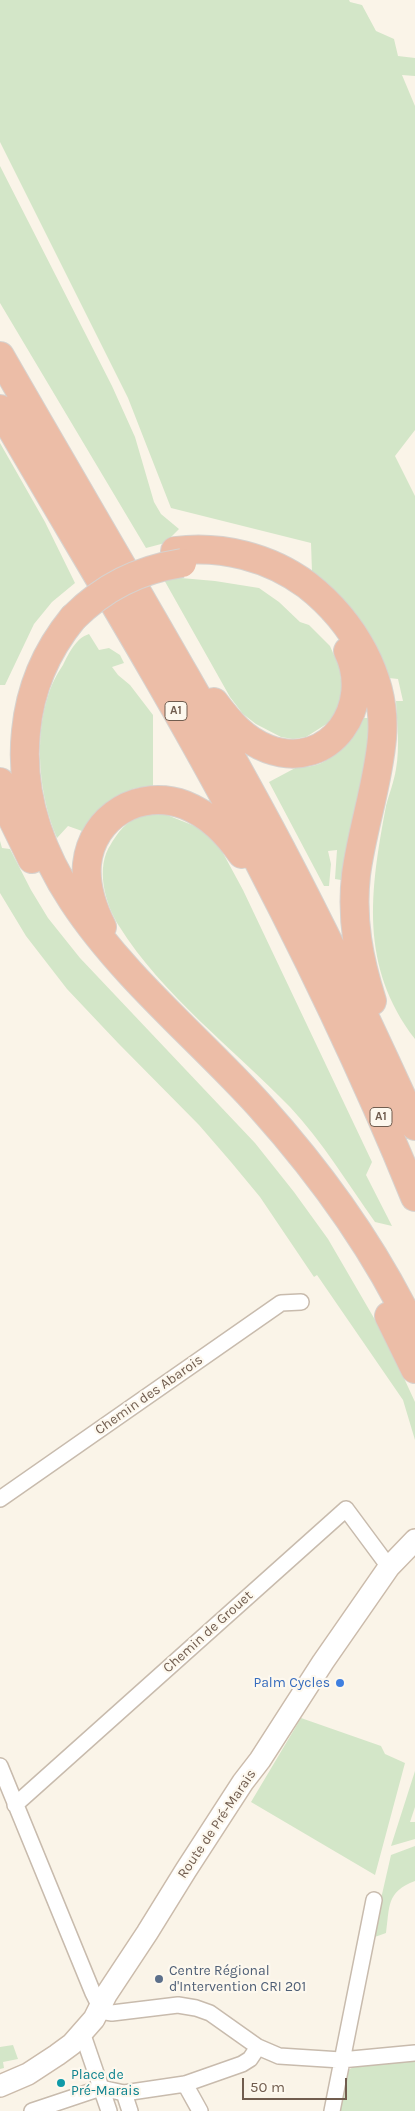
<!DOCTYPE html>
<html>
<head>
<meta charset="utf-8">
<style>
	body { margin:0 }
	#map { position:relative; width:415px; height:2111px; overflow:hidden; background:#faf4e8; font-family:Karla,sans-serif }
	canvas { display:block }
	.scale { position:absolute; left:242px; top:2078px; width:105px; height:22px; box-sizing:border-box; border:2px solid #715d4f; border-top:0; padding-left:6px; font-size:15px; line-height:18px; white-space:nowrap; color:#715d4f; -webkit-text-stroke:4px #fdf8ee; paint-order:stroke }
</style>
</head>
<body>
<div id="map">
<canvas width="415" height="2111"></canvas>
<div class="scale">50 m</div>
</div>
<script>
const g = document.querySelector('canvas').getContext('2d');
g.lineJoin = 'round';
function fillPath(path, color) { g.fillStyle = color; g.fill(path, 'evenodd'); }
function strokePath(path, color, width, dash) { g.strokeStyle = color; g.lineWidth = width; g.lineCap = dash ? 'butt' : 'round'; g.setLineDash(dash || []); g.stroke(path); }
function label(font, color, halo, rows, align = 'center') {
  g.font = font + ' Karla,sans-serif'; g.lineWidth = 4.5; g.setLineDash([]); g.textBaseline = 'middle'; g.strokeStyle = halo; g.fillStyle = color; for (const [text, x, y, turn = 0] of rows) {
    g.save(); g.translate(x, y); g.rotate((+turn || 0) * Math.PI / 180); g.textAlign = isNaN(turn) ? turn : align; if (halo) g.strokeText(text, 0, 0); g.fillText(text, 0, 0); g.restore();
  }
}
const green = new Path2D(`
	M0,0h349l1,2 12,3 14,26 18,8 4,17 17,2v18l-13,-1 13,31v324l-20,26 20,40v543c-56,-73 -45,-148 -29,-233 3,-12 8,-24 10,-37 4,-22 1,-46 0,-68h7l-5,-22 -9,-1 -20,-42 -13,-21 -44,-43 -1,-29 -140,-35 -43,-110 -128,-256z
	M0,166l112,220 23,51 19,65 7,12 18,15 -14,14 -19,5 -146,-245z
	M0,443l45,79 30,61 -23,19 -18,22 -29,61h-5z
	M178,575l3,3 34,3 44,7 20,14 21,20 9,3 21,21 10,23 3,31 -15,23 -22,14 -13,2 -12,-2 -25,-13 -13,-10 -13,-17 -67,-119z
	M89,634l10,16 10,-2 11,7 4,8 -12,4 6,8 12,10 23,30v71c-7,1 -16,1 -23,4 -19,8 -34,26 -48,41l-14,-5 -11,12c-18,-41 -23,-100 -9,-142 3,-11 9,-22 15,-31 6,-12 13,-27 26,-31z
	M363,718h7l2,16 -17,97 -14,49 -6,-1 2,-29 -9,1 3,13 -2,22h-5l-55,-104 30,-16c30,6 49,-28 64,-48z
	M144,815h23l30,12 20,15 26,48 129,272 -6,13 26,51 -17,-4c-27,-38 -53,-81 -85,-115 -56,-58 -128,-112 -171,-181 -14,-22 -24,-59 -8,-82 10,-16 15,-22 33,-29z
	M0,841l2,7 8,1 21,41 17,28 32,40 175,185 39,49 34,47 57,98 30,65v38l-12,-40 -86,-125 -3,2 -54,-80 -29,-35 -32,-37 -81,-82 -51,-54 -41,-53 -26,-43z
	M301,1718l80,28 4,8 20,9 -30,112 -124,-73z
	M415,1771v36l-5,15h5v17l-24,7z
	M415,1846v35c-29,11 -25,25 -29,52l-14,5 19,-83z
	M13,2045l5,14 -15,3 1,6 -4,1v-22z
	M415,2059v52h-80l12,-40 11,-7z`);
const street = new Path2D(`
	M0,1499l281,-196 20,-1
	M0,1766l93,227 7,14 6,5 6,1 66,-8 18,3 14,5 48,34 21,9 62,4 74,-7
	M15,1805l331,-296 43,58
	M80,2036l5,5 24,70
	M185,2084l15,27
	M101,2088l23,5 6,18
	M124,2093l61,-9 57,-20 8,-5 8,-12
	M32,2111l69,-23
	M332,2111l42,-211`);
const secondary = new Path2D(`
	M0,2086l28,-12 29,-19 15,-11 22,-25 12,-24 41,-62 39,-63 57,-88 17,-22 63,-98 66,-95 26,-27`);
const highway = new Path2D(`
	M0,356c94,164 192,326 281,493 48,91 92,184 134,277
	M0,409c77,133 158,264 231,400 67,126 130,255 184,388
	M175,551c46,-6 94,6 132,34 46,36 80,93 75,153 -4,47 -20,91 -26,137 -5,45 3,85 16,126
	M73,618c-27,33 -43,71 -47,113 -17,161 139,269 234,375 61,68 116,144 155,227
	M214,702c15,20 30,38 54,47 63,23 106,-44 80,-98
	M0,782l13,38 19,39
	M102,927c-10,-20 -17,-41 -15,-63 5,-48 53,-76 98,-59 25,10 42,28 57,49
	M389,1316l26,53`);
const highwayBridge = new Path2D(`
	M73,618c31,-31 65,-48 109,-55`);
const markers = [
	[340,1683,5,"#3f7fe0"],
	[159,1979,5,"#5c6f8a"],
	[61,2083,5,"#0f9aa8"]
];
const shields = [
	[176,711,22],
	[381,1117,22]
];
const shieldNames = [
	["A1",176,711],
	["A1",381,1117]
];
const streetNames = [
	["Chemin des Abarois",149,1395,-35],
	["Chemin de Grouet",208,1632,-42],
	["Route de Pré-Marais",217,1824,-56]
];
const shopNames = [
	["Palm Cycles",330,1683]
];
const serviceNames = [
	["Centre Régional",169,1971],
	["d'Intervention CRI 201",169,1987]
];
const cultureNames = [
	["Place de",71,2075],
	["Pré-Marais",71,2091]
];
fillPath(green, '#d3e6c8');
strokePath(street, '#c8bbad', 18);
strokePath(secondary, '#cbbbab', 24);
strokePath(highway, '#d7d2ce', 30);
strokePath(street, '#fff', 15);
strokePath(secondary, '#fff', 21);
strokePath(highway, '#ecbda7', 28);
strokePath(highwayBridge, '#d7d2ce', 30, []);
strokePath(highwayBridge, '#ecbda7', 28);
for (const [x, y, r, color] of markers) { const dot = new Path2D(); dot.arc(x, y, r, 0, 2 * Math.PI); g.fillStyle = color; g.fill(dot); strokePath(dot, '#fdf8ee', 2); }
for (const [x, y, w] of shields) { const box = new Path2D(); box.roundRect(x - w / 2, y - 9.5, w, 19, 4); g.fillStyle = '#fdf8ee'; g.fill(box); strokePath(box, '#715d4f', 1); }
label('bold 12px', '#715d4f', null, shieldNames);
label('14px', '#715d4f', '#fdf8ee', streetNames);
label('14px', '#366cbe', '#fdf8ee', shopNames, 'right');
label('14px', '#4e5e75', '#fdf8ee', serviceNames, 'left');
label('14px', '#0d838f', '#fdf8ee', cultureNames, 'left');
</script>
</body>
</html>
